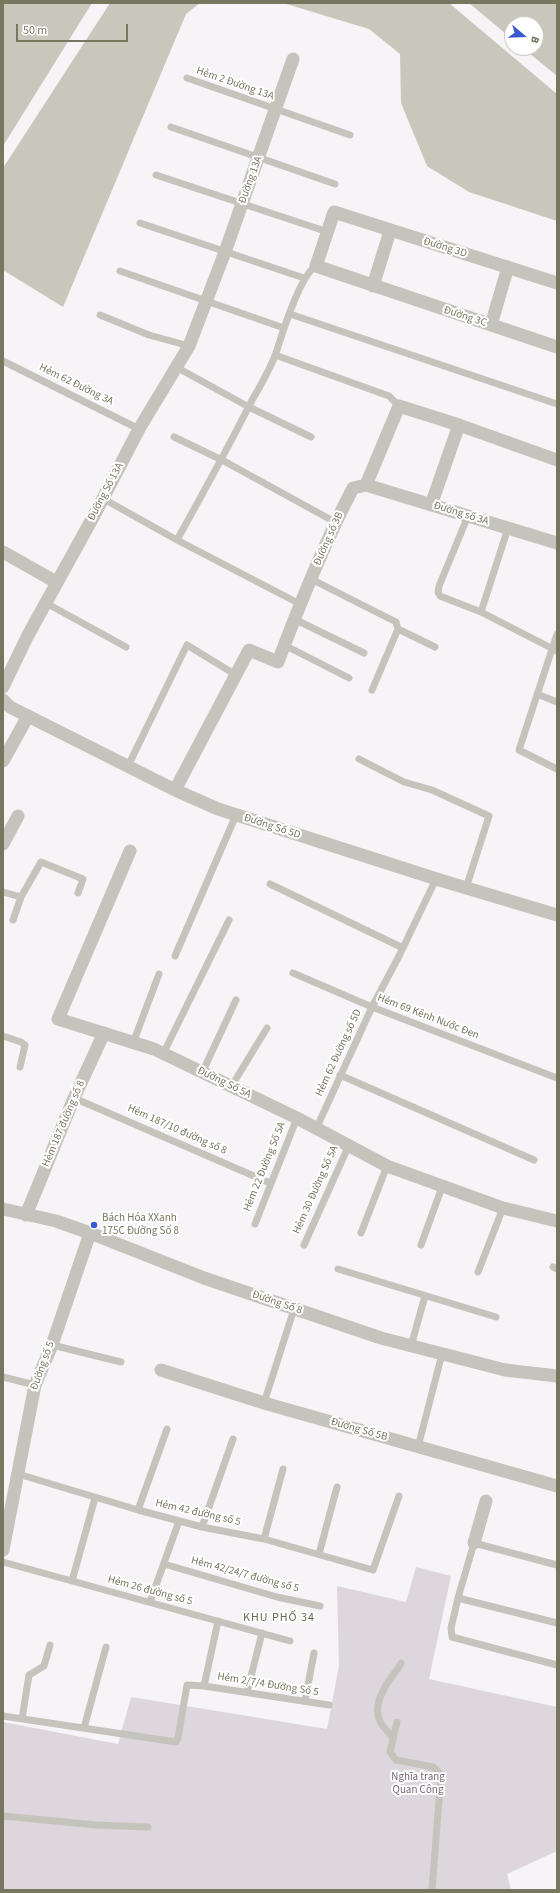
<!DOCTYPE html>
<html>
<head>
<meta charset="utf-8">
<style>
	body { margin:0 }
	#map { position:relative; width:560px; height:1893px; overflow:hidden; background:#f6f4f7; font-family:"Source Sans 3",sans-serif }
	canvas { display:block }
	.frame { position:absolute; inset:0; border:4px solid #777760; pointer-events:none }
	.north { position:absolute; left:504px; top:16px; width:40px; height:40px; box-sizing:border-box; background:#fff; border:1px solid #c9c9bf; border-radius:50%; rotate:109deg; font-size:11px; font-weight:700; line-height:16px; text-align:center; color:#777760 }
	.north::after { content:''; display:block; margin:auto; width:14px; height:18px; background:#3a58d2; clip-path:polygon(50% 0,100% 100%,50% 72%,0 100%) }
	.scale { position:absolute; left:16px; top:24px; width:112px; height:18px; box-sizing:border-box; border:2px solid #777760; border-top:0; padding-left:5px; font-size:12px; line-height:14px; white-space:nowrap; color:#777760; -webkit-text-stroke:3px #fff; paint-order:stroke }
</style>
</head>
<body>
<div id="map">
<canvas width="560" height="1893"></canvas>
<div class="frame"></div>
<div class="north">B</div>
<div class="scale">50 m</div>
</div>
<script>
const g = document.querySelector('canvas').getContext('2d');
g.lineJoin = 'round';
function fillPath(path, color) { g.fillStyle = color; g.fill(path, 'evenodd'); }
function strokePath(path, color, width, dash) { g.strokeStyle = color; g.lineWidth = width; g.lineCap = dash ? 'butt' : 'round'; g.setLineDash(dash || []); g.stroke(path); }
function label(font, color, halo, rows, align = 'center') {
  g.font = font + ' "Source Sans 3",sans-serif'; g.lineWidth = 4; g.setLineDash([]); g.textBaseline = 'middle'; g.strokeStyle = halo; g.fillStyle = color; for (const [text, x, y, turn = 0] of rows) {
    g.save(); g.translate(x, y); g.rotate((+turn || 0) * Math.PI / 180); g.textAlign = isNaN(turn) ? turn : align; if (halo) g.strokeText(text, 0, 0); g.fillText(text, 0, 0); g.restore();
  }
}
const green = new Path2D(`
	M416,1567l35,9 -22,103 128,28v144l-50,23 4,16h-508v-168l115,22 13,-47 196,32 12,-63 -2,-80 69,16z`);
const water = new Path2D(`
	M3,3h89l-89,143z
	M110,3h90l-14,11 -123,293 -60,-37v-102z
	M283,3h166l108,91v127l-88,-29 -42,-26 -26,-63 -1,-49 -31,-25z
	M469,3h88v73l-34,-28h13v-24h-24v15z`);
const lane = new Path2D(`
	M187,78l163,57
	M171,127l164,57
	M156,175l172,57
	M140,223l164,55
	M120,271l164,57
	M290,314l267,90
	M100,315l49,20 40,11
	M275,355l114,41 10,10
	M3,361l136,68
	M176,367l73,40 62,30
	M174,437l48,23 113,62
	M102,498l75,42 123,64
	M468,516l-29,70 -1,6 2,4 41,16 76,39
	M177,540c25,-45 50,-90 73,-136 9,-16 20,-34 26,-51 6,-19 24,-78 40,-87
	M311,579l85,43 2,7 37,18
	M46,603l80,44
	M481,612l27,-84
	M294,619l70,34
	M557,634l-38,116 38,19
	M284,645l65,33
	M372,690l26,-61
	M537,694l20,8
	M359,759l45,23 28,8 57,26 -23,72
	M128,766l59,-121 49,30
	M270,884l133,64
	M3,892l18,5 20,-35 42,17 -5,14
	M13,920l8,-23
	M175,956l61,-141
	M293,973l79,34 185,71
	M3,1036l18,6 4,3 -5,22
	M133,1043l26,-69
	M163,1054l66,-134
	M202,1073l34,-73
	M340,1075l194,85
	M231,1087l36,-59
	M74,1098l196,85
	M316,1129l56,-122 27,-51 37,-77
	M255,1224l42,-106
	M361,1233l26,-67
	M304,1245l45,-100
	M421,1245l21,-58
	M553,1267l4,2
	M338,1269l158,48
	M478,1272l25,-64
	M52,1345l69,17
	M411,1346l14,-50
	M3,1377l32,8
	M264,1403l30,-94
	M418,1447l24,-93
	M18,1474l120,36 64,17 62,12 109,31 26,-74
	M138,1510l29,-81
	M202,1527l31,-88
	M264,1539l19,-70
	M319,1554l18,-67
	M3,1562l287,79
	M164,1564l113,33 43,9
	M557,1565l-83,-22 -16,55 99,25
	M72,1581l23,-83
	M458,1598l-7,30 1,9 105,28
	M150,1602l29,-81
	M204,1686l14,-65
	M247,1692l15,-59
	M305,1701l9,-48
	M3,1716l173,26 2,-4 9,-53 17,1 125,19
	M22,1719l7,-44 15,-9 6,-21
	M397,1722l-7,30 6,8 37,7 8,7 -9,116
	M84,1728l22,-81
	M393,1738c-3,-5 -11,-11 -13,-17 -7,-14 3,-32 11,-43 3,-6 8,-9 10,-15
	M3,1816l93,9 52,2`);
const street = new Path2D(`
	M557,283l-223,-71 -18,54 241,81
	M373,286l17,-55
	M491,325l17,-58
	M366,485l33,-79 60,19 98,35
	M366,485l191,58
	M431,505l28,-80
	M3,552l53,30
	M3,687l24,-50 70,-127 42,-81 50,-83 36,-94 68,-193
	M3,700l7,7 165,83 43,19 225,72 114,34
	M3,761l25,-45
	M175,790l74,-140 29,12c22,-59 46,-118 75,-174l13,-3
	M3,844l15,-28
	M130,851l-72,168 96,30 143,69 90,48 116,42 54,13
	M3,1209l53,12 34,12 114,45 177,60 124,32 52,6
	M26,1215l48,-117 30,-65
	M161,1370l103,33 293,83
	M474,1543l12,-42
	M3,1550l32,-165 17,-40 38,-112`);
const markers = [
	[94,1225,4,"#3a58d2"]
];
const streetNames = [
	["Hẻm 2 Đường 13A",235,84,19],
	["Đường 13A",251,180,-70],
	["Đường 3D",445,248,17],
	["Đường 3C",465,317,18],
	["Hẻm 62 Đường 3A",76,385,26],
	["Đường Số 13A",106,492,-62],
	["Đường số 3A",461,514,17],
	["Đường số 3B",329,539,-66],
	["Đường Số 5D",272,827,18],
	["Hẻm 69 Kênh Nước Đen",428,1017,21],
	["Hẻm 62 Đường số 5D",339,1053,-65],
	["Đường Số 5A",224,1083,26],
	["Hẻm 187 đường số 8",64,1124,-67],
	["Hẻm 187/10 đường số 8",177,1130,24],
	["Hẻm 22 Đường Số 5A",265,1167,-68],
	["Hẻm 30 Đường Số 5A",316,1190,-66],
	["Đường Số 8",277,1303,19],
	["Đường số 5",43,1366,-70],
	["Đường Số 5B",359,1430,16],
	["Hẻm 42 đường số 5",198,1513,13],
	["Hẻm 42/24/7 đường số 5",245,1575,15],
	["Hẻm 26 đường số 5",150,1591,15],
	["Hẻm 2/7/4 Đường Số 5",268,1685,9]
];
const poiNames = [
	["Bách Hóa XXanh",102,1219],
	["175C Đường Số 8",102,1232]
];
const parkNames = [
	["Nghĩa trang",418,1778],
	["Quan Công",418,1791]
];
const neighbourhoodNames = [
	["KHU PHỐ 34",279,1618]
];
fillPath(green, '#ddd6dc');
fillPath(water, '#c9c7bc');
strokePath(lane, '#c4c4bc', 7);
strokePath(street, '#c4c4bc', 13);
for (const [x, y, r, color] of markers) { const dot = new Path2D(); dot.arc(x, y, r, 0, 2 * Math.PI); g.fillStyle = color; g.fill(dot); strokePath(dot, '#fff', 1.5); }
label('11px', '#777760', '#fff', streetNames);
label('11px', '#777760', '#fff', poiNames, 'left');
label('11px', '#7a6773', '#fff', parkNames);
g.letterSpacing = '1px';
label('12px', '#686856', '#fff', neighbourhoodNames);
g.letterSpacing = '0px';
</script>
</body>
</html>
